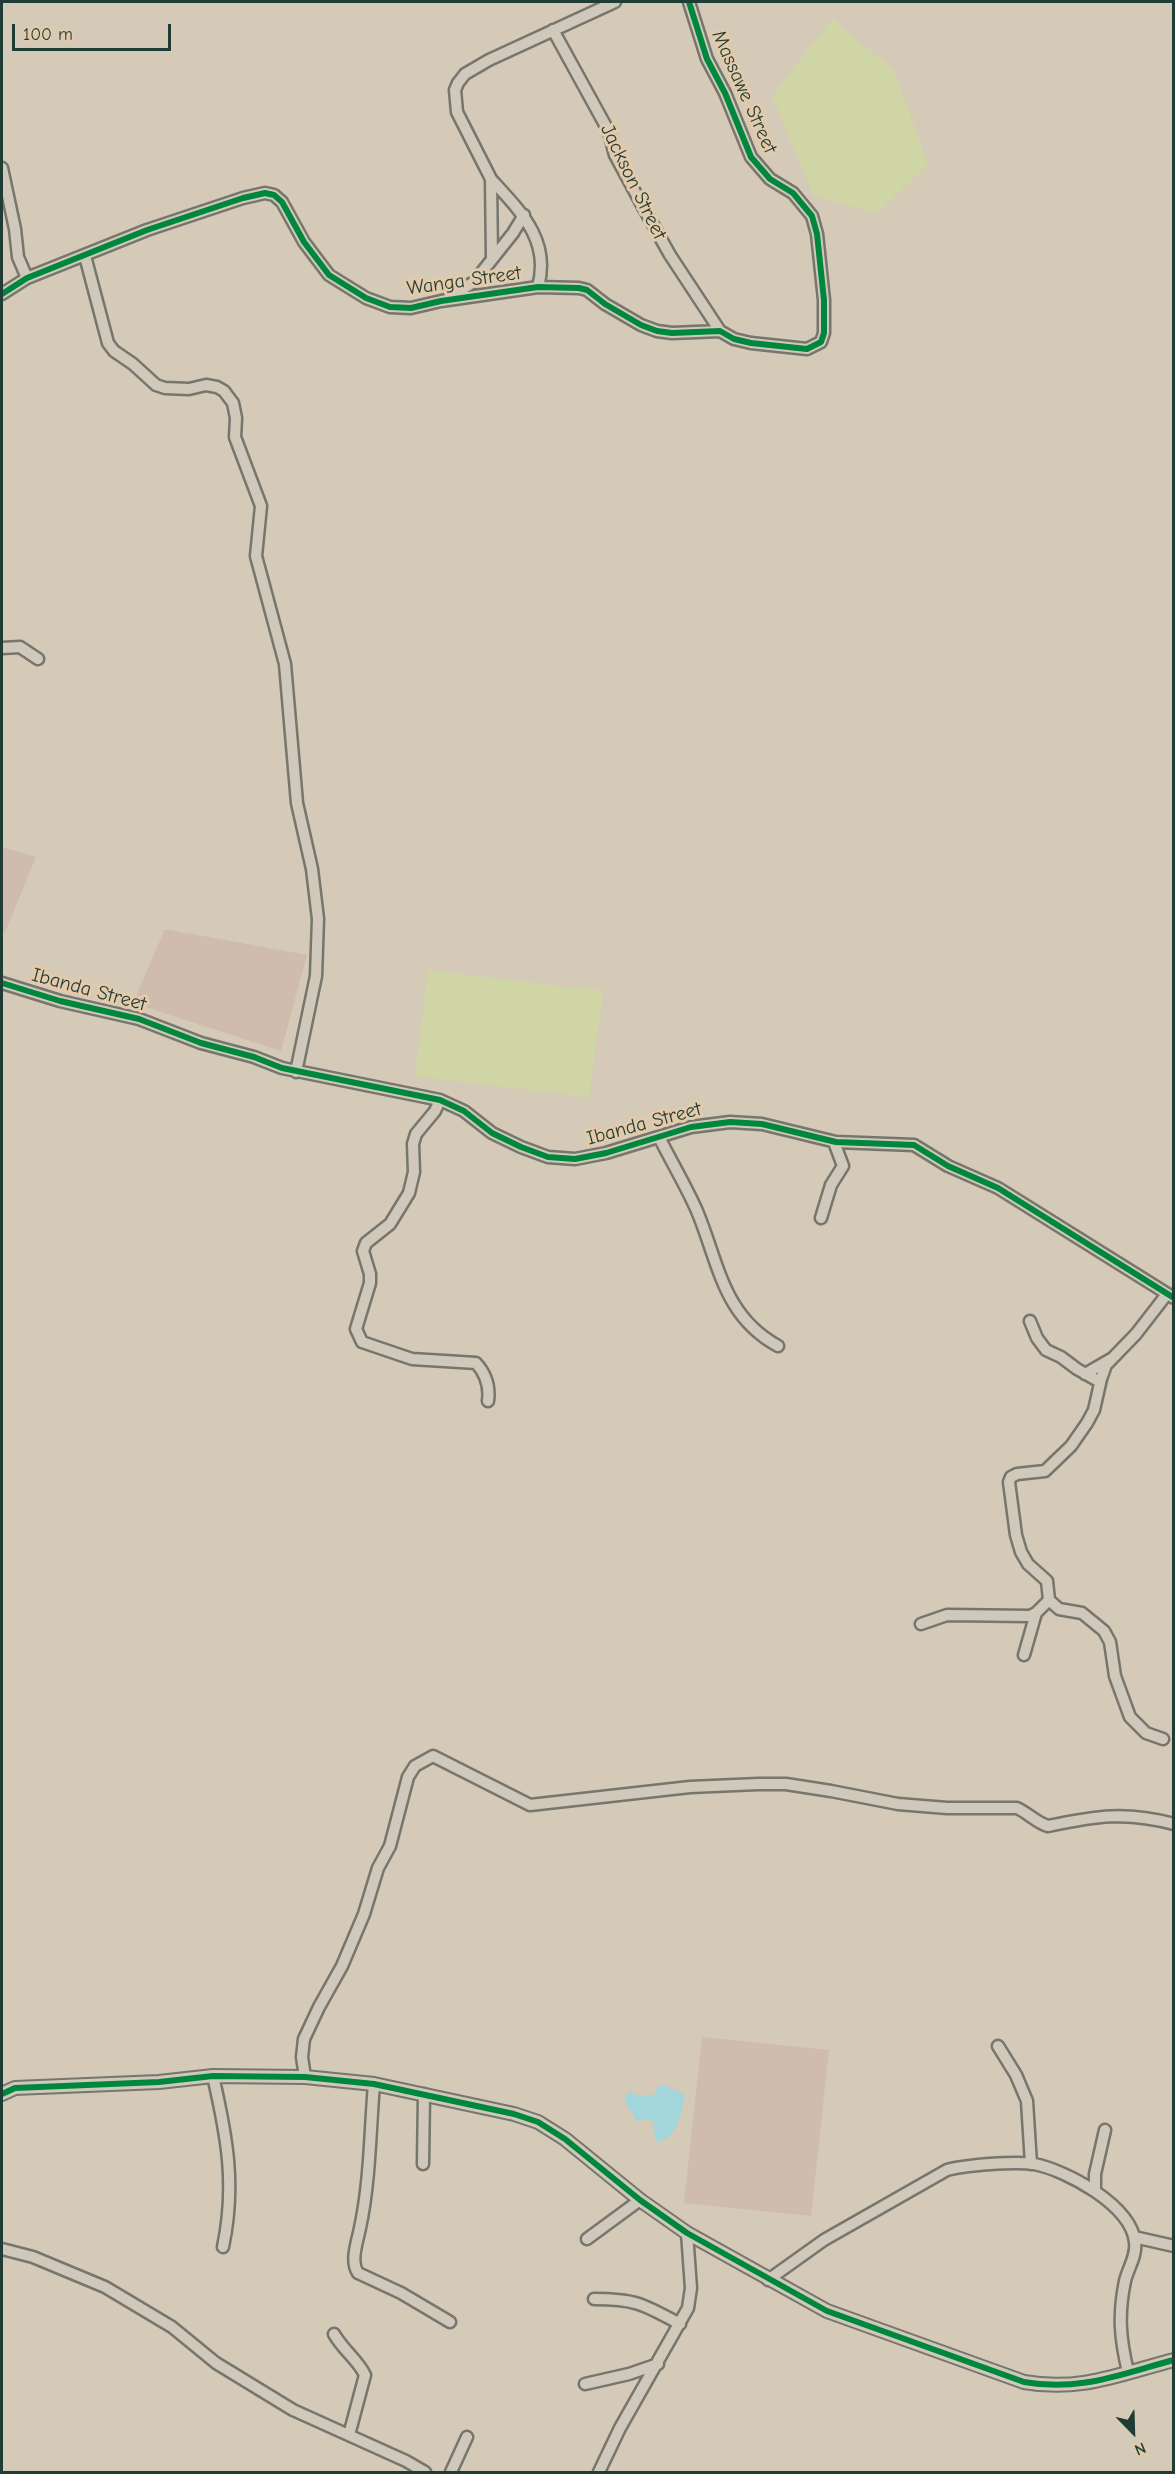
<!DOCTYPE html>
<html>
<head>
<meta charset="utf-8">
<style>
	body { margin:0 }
	#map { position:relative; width:1175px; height:2474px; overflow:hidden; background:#d5c9b8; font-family:"Comic Neue",sans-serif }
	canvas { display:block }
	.frame { position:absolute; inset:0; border:3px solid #1f3d34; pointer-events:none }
	.north { position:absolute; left:1103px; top:2402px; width:60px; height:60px; -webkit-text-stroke:4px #e2caab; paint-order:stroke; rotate:157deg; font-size:16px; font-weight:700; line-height:24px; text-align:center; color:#1f3d34 }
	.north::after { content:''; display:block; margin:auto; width:21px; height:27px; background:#1f3d34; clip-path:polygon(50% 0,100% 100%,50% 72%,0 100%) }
	.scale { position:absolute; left:12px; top:24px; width:159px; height:27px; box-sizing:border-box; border:3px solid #1f3d34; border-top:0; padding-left:8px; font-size:18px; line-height:21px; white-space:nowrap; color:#1f3d34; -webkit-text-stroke:4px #e2caab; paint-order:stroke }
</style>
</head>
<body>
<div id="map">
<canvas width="1175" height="2474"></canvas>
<div class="frame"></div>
<div class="north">N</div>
<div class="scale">100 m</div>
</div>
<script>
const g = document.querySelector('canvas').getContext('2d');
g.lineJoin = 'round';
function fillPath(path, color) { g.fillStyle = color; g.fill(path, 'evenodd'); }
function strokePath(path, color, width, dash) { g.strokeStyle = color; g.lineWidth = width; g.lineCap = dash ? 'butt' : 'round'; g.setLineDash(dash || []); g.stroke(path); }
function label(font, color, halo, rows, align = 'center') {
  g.font = font + ' "Comic Neue",sans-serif'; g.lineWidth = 6; g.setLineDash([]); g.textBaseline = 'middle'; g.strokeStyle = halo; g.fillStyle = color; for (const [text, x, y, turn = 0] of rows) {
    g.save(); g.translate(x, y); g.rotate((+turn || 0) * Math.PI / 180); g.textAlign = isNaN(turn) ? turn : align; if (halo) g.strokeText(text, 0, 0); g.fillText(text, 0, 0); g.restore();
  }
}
const built = new Path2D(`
	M2,847l34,10 -31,75 -3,-1z
	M165,929l142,26 -26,96 -148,-48z
	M702,2037l127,13 -18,166 -127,-13z`);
const green = new Path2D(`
	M832,19l62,51 34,94 -51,50 -64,-19 -41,-99z
	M428,970l175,21 -14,106 -174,-21z`);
const water = new Path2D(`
	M664,2085l21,10c-3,16 -9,48 -29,46l-3,-19 -6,-3 -11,2c-3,-10 -12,-15 -11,-26l6,-3c8,6 15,4 24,2l3,-8z`);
const minor = new Path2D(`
	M553,30l56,102 6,23 28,52 27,48 50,76
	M2,168l13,61 3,28 9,21
	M491,179c29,32 60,61 47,108
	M85,256l23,87 6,8 19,13 23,21 9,3 24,1 17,-4 11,2 7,4 9,12 3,15 -1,19 26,69 -5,50 29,108 12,139 15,66 6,50 -2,57 -20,96
	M492,259l-1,-80 -34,-67 -2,-22 3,-7 7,-9 24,-14 126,-58
	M2,294l25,-16 120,-48 96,-32 22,-5 9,2 8,7 22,40 25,33 37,23 24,9 21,1 30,-7 97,-14 41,1 8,2 18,14 36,21 16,6 15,2 48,-2 14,8 17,4 56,6 14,-7 3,-9v-33l-7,-66 -5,-18 -19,-23 -23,-14 -19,-22 -26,-64 -18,-34 -18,-57
	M449,297l25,-15 39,-49 11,-18
	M2,648l18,-1 18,12
	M2,983l58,18 79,18 62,24 53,14 28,11 158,32 24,11 28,22 29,14 27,10 27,2 31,-6 85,-26 39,-5 32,2 74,18 78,3 34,21 50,22 176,110
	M440,1100l-5,11 -19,23 -3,10 1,28 -5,21 -19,31 -24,19 -3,8 7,23v9l-14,46 6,13 50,17 64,4c10,11 14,23 12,38
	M659,1137c12,24 27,49 38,74 22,53 26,105 81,135
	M821,1218l10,-33 12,-19 -9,-24
	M1030,1321l7,17 9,12 15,7 16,12 23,13
	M1085,1374l26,-15
	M921,1624l26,-9 83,1 6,-3 13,-13
	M1024,1655l12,-42
	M1163,1739l-17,-6 -16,-16 -15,-41 -5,-34 -6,-11 -22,-18 -23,-4 -10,-9 -2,-19 -19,-17 -7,-12 -5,-17 -7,-53 2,-5 6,-3 28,-3 26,-25 16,-23 7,-13 7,-31 5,-14 30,-31 31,-40
	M998,2046l18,29 11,26 4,63
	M213,2076c14,61 23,109 10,171
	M305,2077l-3,-20 2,-18 15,-32 23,-41 22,-52 14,-46 12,-22 18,-69 7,-11 18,-10 97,49 160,-18 68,-3h28l45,7 67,13 49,4h70c11,5 20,15 31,18 48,-10 78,-15 126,-2
	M374,2084c-4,48 -4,98 -14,144 -3,15 -10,33 -2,45l43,20 49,29
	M423,2164l1,-70
	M1095,2191v-17l10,-44
	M1134,2237l40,9
	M587,2239l53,-39
	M2,2249l31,8 72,30 67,40 44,36 77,47 113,51 19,11
	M768,2280l56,-40 123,-70c18,-5 68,-9 87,-6 32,6 97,41 101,78 2,14 -7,26 -10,39 -7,34 -5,57 3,91
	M594,2299c42,0 49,5 86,25
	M334,2334c9,16 24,26 31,41l-16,60
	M585,2384l44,-10 29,-10
	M451,2472l16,-35
	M599,2472l21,-44 68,-120 3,-20 -4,-55`);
const tertiary = new Path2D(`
	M2,2094l13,-6 144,-6 54,-6 92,1 69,7 140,30 24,8 27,17 75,61 47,33 140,78 197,71c56,10 96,-8 150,-22`);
const cycleway = new Path2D(`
	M2,294l25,-16 120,-48 96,-32 22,-5 9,2 8,7 22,40 25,33 37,23 24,9 21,1 30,-7 97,-14 41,1 8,2 18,14 36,21 16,6 15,2 48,-2 14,8 17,4 56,6 14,-7 3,-9v-33l-7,-66 -5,-18 -19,-23 -23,-14 -19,-22 -26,-64 -18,-34 -18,-57
	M2,983l58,18 79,18 62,24 53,14 28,11 158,32 24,11 28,22 29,14 27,10 27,2 31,-6 85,-26 39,-5 32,2 74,18 78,3 34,21 50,22 176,110
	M2,2094l13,-6 144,-6 54,-6 92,1 69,7 140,30 24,8 27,17 75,61 47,33 140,78 197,71c56,10 96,-8 150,-22`);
const streetNames = [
	["Massawe Street",744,92,66],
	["Jackson Street",633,182,64],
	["Wanga Street",464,281,-8],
	["Ibanda Street",89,990,15],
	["Ibanda Street",644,1124,-15]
];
fillPath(built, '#cfbcaf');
fillPath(green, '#cfd5a4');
fillPath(water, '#a2d6da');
strokePath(minor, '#76766d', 15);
strokePath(tertiary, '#76766d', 16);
strokePath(minor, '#d1c8bc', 10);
strokePath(tertiary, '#d1c8bc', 12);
strokePath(cycleway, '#00873e', 6);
label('20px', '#1f3d34', '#e2caab', streetNames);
</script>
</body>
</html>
